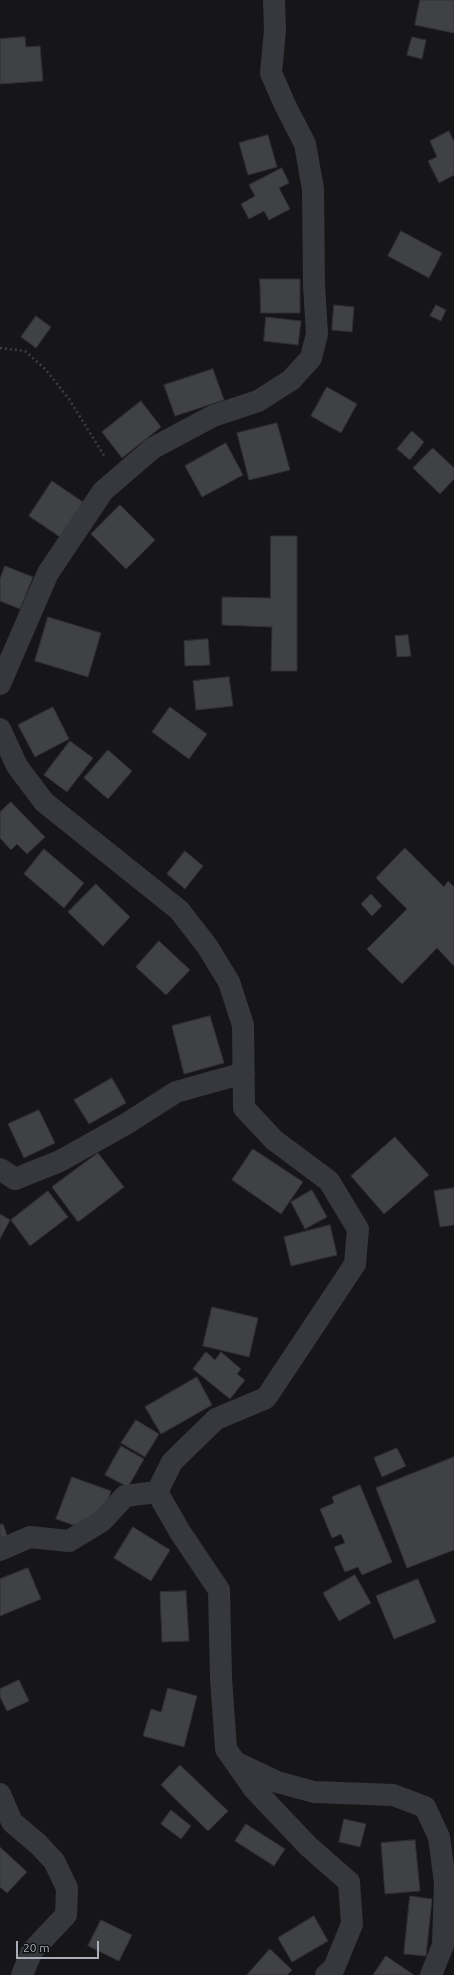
<!DOCTYPE html>
<html>
<head>
<meta charset="utf-8">
<style>
	body { margin:0 }
	#map { position:relative; width:454px; height:1975px; overflow:hidden; background:#161618; font-family:Ubuntu,sans-serif }
	canvas { display:block }
	.scale { position:absolute; left:16px; top:1941px; width:83px; height:18px; box-sizing:border-box; border:2px solid #a8adb8; border-top:0; padding-left:5px; font-size:12px; line-height:14px; white-space:nowrap; color:#a8adb8; -webkit-text-stroke:3px #111113; paint-order:stroke }
</style>
</head>
<body>
<div id="map">
<canvas width="454" height="1975"></canvas>
<div class="scale">20 m</div>
</div>
<script>
const g = document.querySelector('canvas').getContext('2d');
g.lineJoin = 'round';
function fillPath(path, color) { g.fillStyle = color; g.fill(path, 'evenodd'); }
function strokePath(path, color, width, dash) { g.strokeStyle = color; g.lineWidth = width; g.lineCap = dash ? 'butt' : 'round'; g.setLineDash(dash || []); g.stroke(path); }
const building = new Path2D(`
	M420,0h34v33l-39,-8z
	M25,37l1,10 14,-1 3,35 -43,3v-45z
	M412,37l14,3 -4,19 -15,-4z
	M449,131l5,11v33l-15,8 -11,-22 9,-4 -7,-16z
	M268,135l9,32 -29,8 -9,-32z
	M282,168l7,15 -10,5 11,21 -21,11 -5,-9 -15,8 -8,-15 14,-8 -6,-11z
	M401,231l41,22 -13,25 -41,-22z
	M260,279h40v34h-39z
	M334,305l20,2 -2,25 -20,-2z
	M436,305l10,5 -5,11 -11,-5z
	M36,316l15,11 -15,21 -15,-11z
	M266,317l35,4 -3,24 -34,-4z
	M213,369l11,31 -49,16 -11,-31z
	M327,387l30,17 -16,29 -30,-17z
	M141,401l20,26 -39,31 -20,-26z
	M277,423l13,47 -41,10 -12,-47z
	M412,431l12,11 -14,18 -13,-11z
	M226,443l17,32 -41,22 -17,-31z
	M433,448l21,20v11l-14,15 -27,-26z
	M52,481l31,21 -23,35 -31,-21z
	M120,505l35,35 -29,29 -35,-35z
	M271,536h26v135h-26l1,-44 -50,-2v-28l48,1z
	M5,566l28,11 -13,32 -20,-8v-22z
	M48,617l53,16 -13,44 -53,-16z
	M408,635l3,21 -14,1 -2,-21z
	M208,639l2,26 -25,1 -1,-25z
	M229,677l4,29 -37,4 -3,-29z
	M53,707l16,32 -34,18 -17,-32z
	M170,707l37,27 -18,25 -37,-27z
	M70,741l23,17 -26,34 -23,-17z
	M108,750l24,21 -24,28 -24,-21z
	M11,802l34,35 -18,17 -10,-10 -6,6 -11,-12v-26z
	M405,848l39,39 4,-6 6,6v79l-17,-18 -35,36 -35,-35 40,-40 -31,-31z
	M44,849l40,34 -20,25 -40,-34z
	M185,851l18,15 -18,23 -18,-15z
	M96,884l34,33 -27,29 -35,-34z
	M371,894l11,12 -10,10 -11,-12z
	M159,941l31,29 -24,25 -30,-28z
	M210,1016l14,47 -40,11 -12,-48z
	M112,1078l14,25 -37,21 -15,-24z
	M39,1110l16,33 -31,15 -16,-34z
	M395,1137l34,38 -45,39 -33,-38z
	M253,1149l50,33 -22,32 -49,-34z
	M98,1153l26,34 -46,35 -26,-35z
	M454,1188v37l-14,2 -6,-36z
	M312,1190l15,27 -22,12 -14,-27z
	M48,1191l20,26 -38,29 -19,-26z
	M0,1214l10,6 -10,19z
	M330,1225l7,30 -46,11 -7,-29z
	M212,1307l46,11 -9,39 -46,-11z
	M206,1352l9,8 6,-8 20,17 -4,5 8,6 -15,19 -37,-30z
	M197,1377l15,28 -51,29 -16,-27z
	M136,1420l23,14 -14,23 -24,-14z
	M121,1446l23,13 -16,28 -23,-12z
	M397,1448l9,18 -24,11 -8,-19z
	M454,1457v93l-47,18 -31,-80z
	M72,1477l39,14 -15,42 -40,-14z
	M360,1485l32,77 -30,13 -4,-8 -13,5 -11,-25 11,-4 -4,-9 -9,4 -12,-29 14,-6 -2,-6z
	M3,1524l8,23 -11,4v-26z
	M133,1527l37,23 -19,31 -37,-23z
	M28,1568l13,31 -41,17v-37z
	M355,1575l16,28 -32,18 -16,-28z
	M418,1579l18,43 -42,17 -18,-43z
	M186,1591l3,50 -27,1 -2,-50z
	M19,1680l10,21 -22,10 -7,-14v-8z
	M168,1688l29,8 -13,51 -41,-11 8,-27 10,3z
	M180,1765l48,46 -20,20 -47,-46z
	M171,1810l20,16 -10,13 -20,-15z
	M344,1819l22,5 -6,23 -21,-5z
	M246,1824l39,25 -11,17 -39,-25z
	M415,1840l5,51 -35,3 -4,-51z
	M0,1847l27,25 -20,21 -7,-6z
	M410,1896l22,3 -6,57 -22,-2z
	M314,1916l14,25 -36,21 -14,-24z
	M101,1920l31,15 -13,26 -31,-15z
	M270,1949l22,21 -5,5h-40z
	M386,1956l28,19h-41z`);
const path = new Path2D(`
	M0,348l25,3 21,19 23,29 36,58`);
const minor = new Path2D(`
	M0,684l48,-111 55,-82 50,-43 60,-32 45,-15 33,-21 20,-22 6,-24 -3,-49 -1,-96 -8,-45 -20,-39 -14,-32 4,-43 -1,-30
	M0,729l17,37 27,36 135,108 28,36 22,36 14,43 1,83 30,32 55,41 29,48 -3,35 -89,134 -50,21 -44,43 -15,30 23,40 39,58 2,88 5,71 28,40 54,57 41,36 3,42 -18,44 -8,7
	M0,1169l15,10 45,-18 66,-37 50,-32 68,-19
	M0,1550l30,-13 39,4 33,-20 23,-25 32,-4
	M237,1763l40,19 37,10 79,3 32,12 14,30 6,46 -2,62 -12,30
	M0,1794l12,28 26,22 16,17 13,27 -1,27 -34,36 -10,24`);
fillPath(building, '#404145');
strokePath(building, '#303034', 1);
strokePath(path, '#3d3f44', 2.5, [2, 3]);
strokePath(minor, '#37383d', 22);
</script>
</body>
</html>
